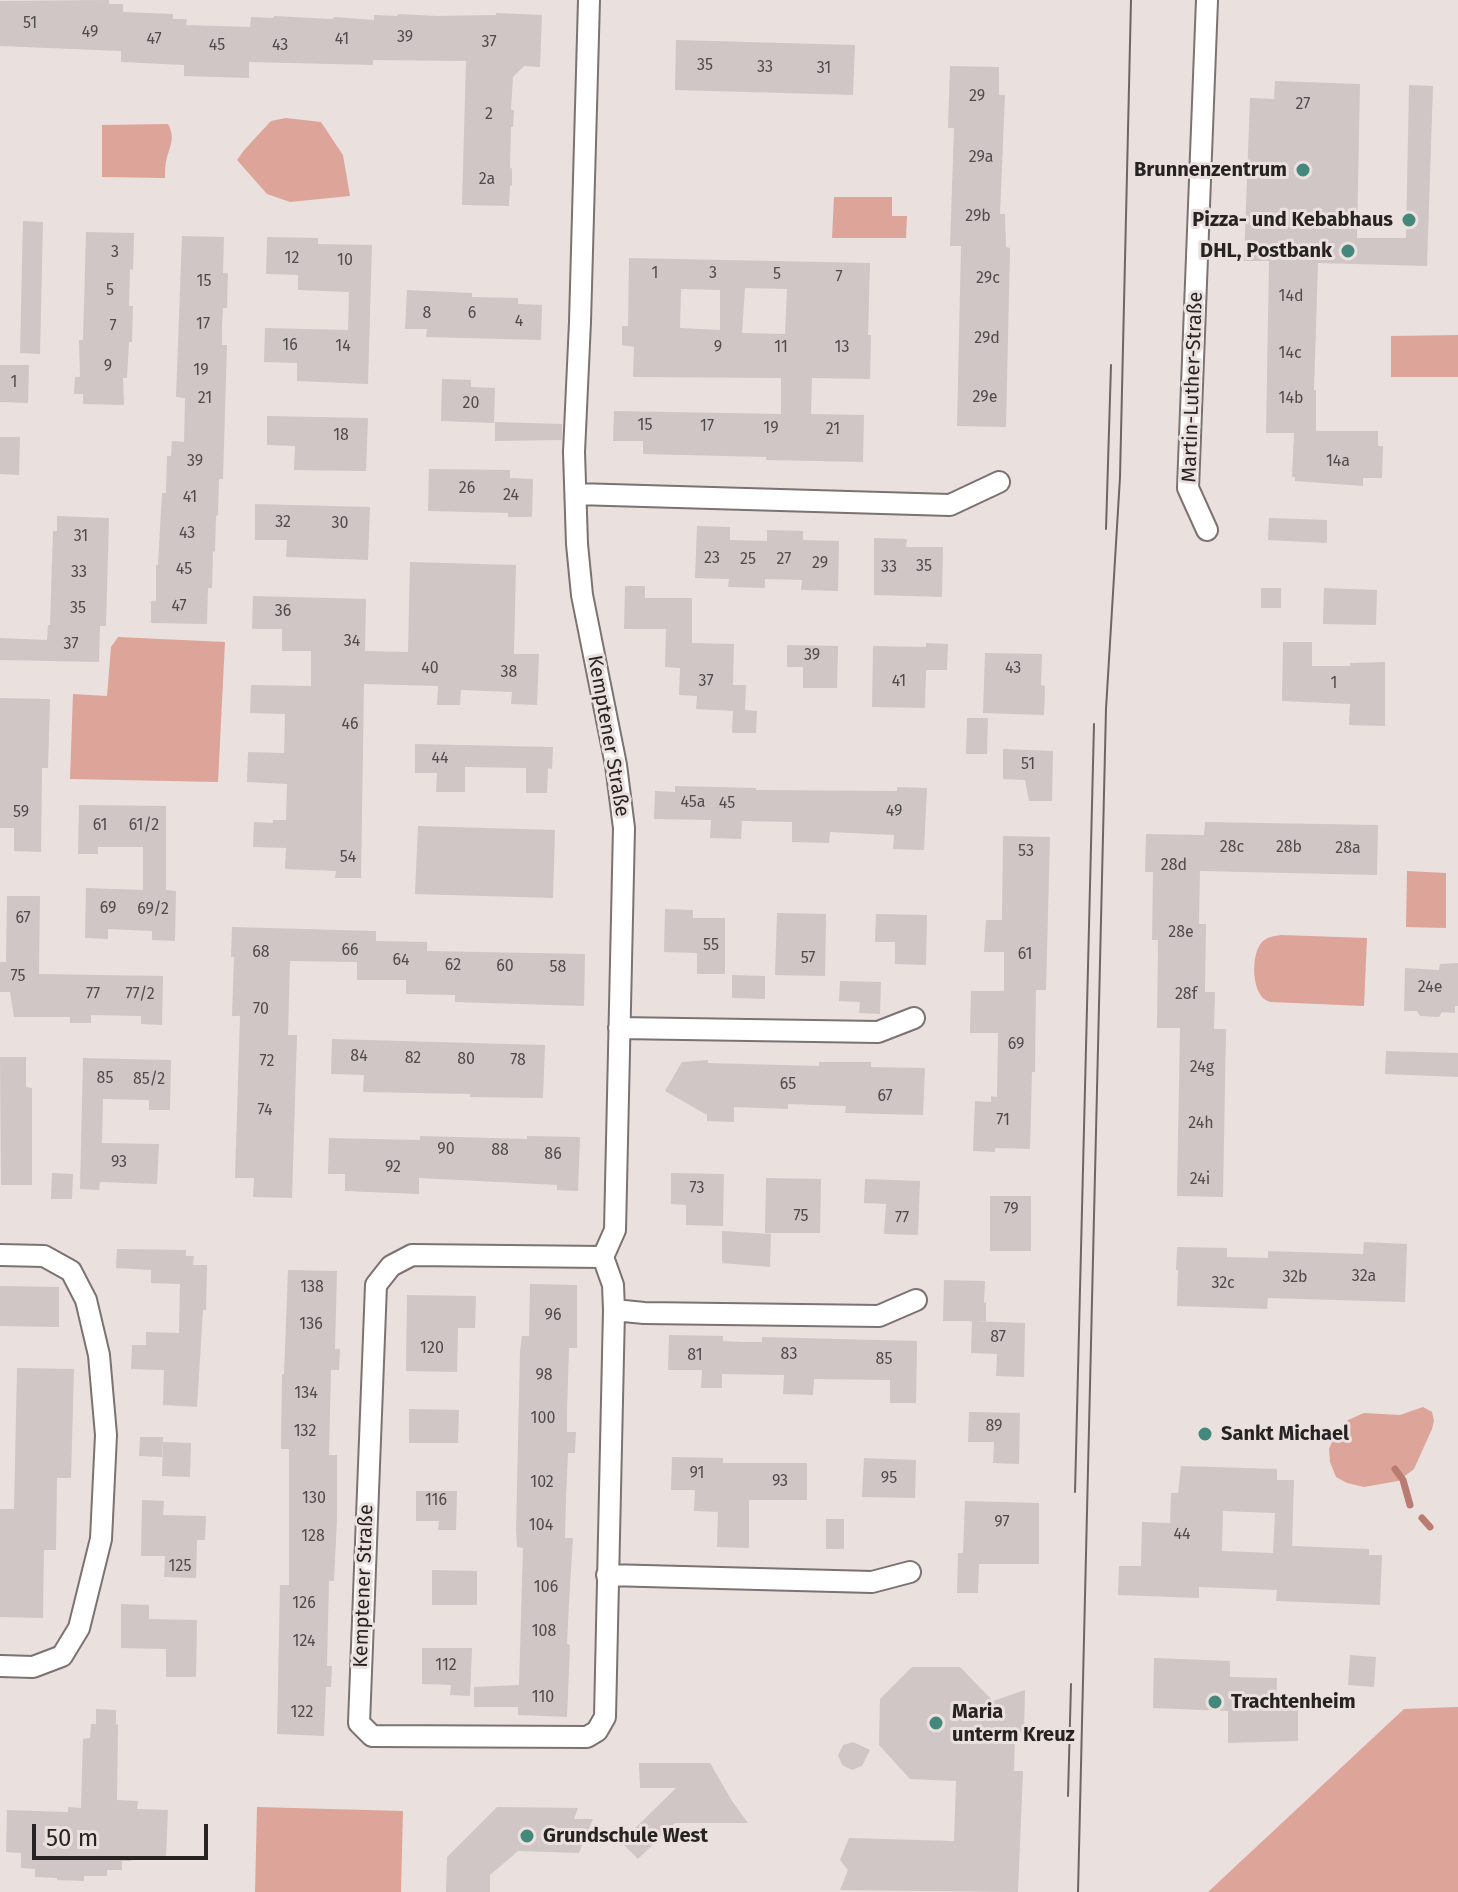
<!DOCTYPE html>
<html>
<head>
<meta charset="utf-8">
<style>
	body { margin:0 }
	#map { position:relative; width:1458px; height:1892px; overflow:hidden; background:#eae0de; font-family:"Fira Sans",sans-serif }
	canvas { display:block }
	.scale { position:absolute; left:32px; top:1824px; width:176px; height:36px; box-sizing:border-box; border:4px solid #272323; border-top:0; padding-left:10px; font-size:24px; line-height:28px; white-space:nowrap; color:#272323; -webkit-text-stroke:6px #eae0de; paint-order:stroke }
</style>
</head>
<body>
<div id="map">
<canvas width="1458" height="1892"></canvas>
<div class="scale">50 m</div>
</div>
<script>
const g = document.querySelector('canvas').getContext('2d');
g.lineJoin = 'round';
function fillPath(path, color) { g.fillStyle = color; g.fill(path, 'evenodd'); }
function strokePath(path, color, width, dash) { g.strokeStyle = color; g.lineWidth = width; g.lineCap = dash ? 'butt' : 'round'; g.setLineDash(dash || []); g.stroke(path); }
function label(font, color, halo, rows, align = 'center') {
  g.font = font + ' "Fira Sans",sans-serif'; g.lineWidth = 6; g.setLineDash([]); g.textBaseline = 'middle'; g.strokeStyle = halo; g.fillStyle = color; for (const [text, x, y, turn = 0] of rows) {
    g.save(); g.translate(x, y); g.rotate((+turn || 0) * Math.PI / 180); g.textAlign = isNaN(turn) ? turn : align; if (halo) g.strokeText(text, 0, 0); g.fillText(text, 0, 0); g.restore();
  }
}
const green = new Path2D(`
	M286,118l35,4 22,33 7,41 -60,6 -23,-8 -30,-34 8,-11 26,-28z
	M168,124c7,13 3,20 -1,33 -2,7 -2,15 -2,21l-63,-1v-52z
	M834,197h58v19h15l-1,22h-74z
	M1458,335v42h-67v-41z
	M118,637l107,5 -7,140 -148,-3 3,-85 34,2 4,-49z
	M1407,871l39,2v55l-40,-1z
	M1281,935l86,3 -3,68 -94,-4c-6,-3 -7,-3 -10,-8 -8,-12 -8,-41 2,-52 4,-5 13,-6 19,-7z
	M1423,1407l9,5 2,9 -2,8 -18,40 -16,12 -34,6 -17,-4 -11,-6 -6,-15 -1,-13 5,-12 14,-17 16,-7 36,2z
	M1458,1707v185h-250l196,-183z
	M257,1807l146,4 -2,81h-146z`);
const stream = new Path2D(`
	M1395,1469l8,11 7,25
	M1422,1518l8,9`);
const building = new Path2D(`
	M109,0v4h14v8l50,2v5h14l-1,6 64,2 1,-10 22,1 1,-2 58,3 3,-2 39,3v-5l23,1 1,-2 39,2 59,-1v-2l46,2 -2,52 -16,-1 -11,11 -2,32 3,2 -1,16h-2l-1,40 2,2v16l-2,1 -1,20 -47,-1 4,-144 -93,-1v5l-124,-3v16l-65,-2v-11l-63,-3v-11l-121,-5v-45z
	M676,40l179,5 -2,50 -178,-5z
	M950,66l49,1v28h6l-5,119h5l1,33 4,1 -4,179 -49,-1 4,-180h-11l4,-118h-6z
	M1275,81l85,3 -3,154h49l3,-153 24,1 -6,180 -109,-3 -4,127h2v41h62v15h5l-1,32h-19v8l-68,-5v-4h-3l2,-44h-28l3,-172h-25l6,-163 24,1z
	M23,221l20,1 -3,132 -20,-1z
	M86,232l48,1 -1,37 -3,-1 -1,37h4l-1,36h-3l-2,36h-4l1,27 -41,-1v-10h-9l1,-17h5l-1,-37h4z
	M182,236l42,1 -1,36h5l-1,35h-4l-1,18v19h5l-4,134h-4l-1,36 -2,1 -1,36 -2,-1 -1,37h-4l-1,36 -56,-1v-22h5v-36h2l4,-72h4l1,-37h4l1,-15 12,1 1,-44 -9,-1z
	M267,237l51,1v6l54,1 -4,139 -71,-3v-18l-33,-1 1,-34 83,2 1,-38 -51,-2v-15l-32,-1z
	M629,258l241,5 -2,72h3l-1,44 -58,-1 -1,36 53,1 -1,47 -97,-2v-3l-123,-3v-13h-30l1,-30 167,3v-36l-148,-1 1,-30 -12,-2v-19h6zM745,288l42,1 -2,45 -43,-1zM681,289l39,1v40l-40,-2z
	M407,290l65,3v4l46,1v6l24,1 -1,35 -115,-3 1,-8h-22z
	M0,365h29l-1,38 -28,-1z
	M442,379l29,1v7l24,1 -1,35 -53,-2z
	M267,416l101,2 -2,53 -72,-1 1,-24 -28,-1z
	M495,422l67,2v16l-67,1z
	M0,437h20l-1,38 -19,-1z
	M429,469l81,1v8l23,1 -1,38h-24v-4l-80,-2z
	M255,504l115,3 -2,53 -82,-3 1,-17h-32z
	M57,516l52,2 -3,108h-6l-1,36 -99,-2v-22l47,2 1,-15h2l3,-94h4z
	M1269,518l58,2v23l-59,-3z
	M697,526l33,1v13l37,1v-11l36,1v9l36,1 -1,50 -37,-1 1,-10 -37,-1v9l-37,-1 1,-8 -34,-1z
	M874,538l33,1 -1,8h37l-1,50 -68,-2z
	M410,562l106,3 -2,89h25l-2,51 -26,-1 1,-12 -51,-2 -1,15h-23l1,-19 -74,-2 -3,194h-26l1,-7 -51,-2 1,-21 -33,-1 1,-25 19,1v-3h13l1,-36 -40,-2 1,-30 36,1 1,-39 -35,-1 1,-28 60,1v-35h-29v-22h-30l1,-33 113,3 -1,52 43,1z
	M625,586h20v12h47v45l42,1 -1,41h13l-1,25 12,1 -1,22h-24l1,-22 -37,-2 1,-13 -18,-1 1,-27 -15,-1 1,-38h-42z
	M1261,588h20v20h-20z
	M1324,588l53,2 -1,35 -53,-1z
	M1283,642h29v24h38v-3l35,-1v64l-36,-1 1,-21 -68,-3z
	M926,643l22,1 -1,26h-21l-1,38 -53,-1 1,-61 53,1z
	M787,645l51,1 -1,42h-34v-21h-16z
	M985,653l57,1 -1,31 4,1 -1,29 -61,-2z
	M0,698l50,1 -2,69h-6l-1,84 -27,-1v-23h-14z
	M967,718h21l-1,36h-21z
	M415,744l138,3 -1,22 -4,-1 -1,25h-21v-25l-61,-1v25h-29l1,-19h-22z
	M1003,749l50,2 -1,50h-23l-4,-21 -22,-1z
	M675,786l81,2v2l141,1v-4l30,1 -3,62 -31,-1 1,-14 -64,-3 -1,11 -37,-1v-20l-50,-1 -1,18 -31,-1 1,-18 -57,-1 1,-28 20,1z
	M79,805l87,1v84l10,1 -1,50 -23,-1v-9l-44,-2v10l-23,-1 1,-50 57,2v-43h-45v7h-20z
	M1205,822l173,3 -1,50 -177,-4 -1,53h7l-1,68h10l-1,37h12l-3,168 -46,-1 3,-168h-23l1,-88h-6l1,-68h-8l1,-38 58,1z
	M418,826l137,4 -2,68 -138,-4z
	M1003,836l47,1 -4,153h-10l-1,82h-3l-2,77 -35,-1v4l-22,-1 2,-50 16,1v-6l6,1 1,-64h-28l1,-42h33v-39h-20l2,-32h16z
	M7,896h33l-1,78 124,2 -1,49 -21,-1v-8l-50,-1v8h-21v-6h-56l-4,-25h-10v-30h6z
	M665,909l28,1v8h32v56h-28v-21l-33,-1z
	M777,913l49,1 -1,62 -50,-1z
	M876,914l51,1 -1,50 -31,-1v-22h-20z
	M232,927l144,4v10l51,1v9l158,3 -1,52 -129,-4v-7l-49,-1v-14h-49v-18l-67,-1 -2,74h9l-5,163 -39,-1 1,-19h-19l5,-162h-8l2,-59h-3z
	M1458,963v43h-3v7l-13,-1 -3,5 -19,-1 -3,-5h-13l1,-43 34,2 1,-6z
	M732,975l33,1v23l-33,-1z
	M840,981l41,1 -1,32 -21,-1 1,-11 -21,-1z
	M332,1039l213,6 -2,53 -73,-1v-3l-107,-2 1,-17 -33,-1z
	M1386,1051l72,2v24l-73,-3z
	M0,1057h26v30l6,1v97h-31z
	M83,1058l88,2 -1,50h-21v-10l-46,-1 -1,44 57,1 -2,40 -57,-2 -1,8 -19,-1z
	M708,1060v3l111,3v-4h52v5l54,1 -2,47 -78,-2 1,-7 -58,-2v5l-54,-2v15l-27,-1v-6l-42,-24 17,-29z
	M420,1136l107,3v-3l53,1 -2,54 -21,-1v-5l-138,-7v16l-74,-3v-17h-17l1,-36 91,2z
	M52,1173l21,1 -1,25h-21z
	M671,1173l53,1 -1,52 -37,-1v-20l-15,-1z
	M766,1178l55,1 -1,54h-55z
	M865,1179l55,2 -2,54 -34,-1 2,-30 -22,-1z
	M990,1196h41v55h-41z
	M722,1231l49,3 -1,33 -48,-4z
	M1364,1242l43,2 -2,58 -137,-4 -1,11 -90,-3 1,-36h-2l1,-23 50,1v9l41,1v-7l95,3z
	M117,1249l69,1v6h8l-1,9h14l-1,45h-3l-6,97 -34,-2 1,-35 -33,-1 1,-24h14v-13l33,1 1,-49 -29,-1v-13l-35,-2z
	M288,1270l49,1 -2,78h5l-1,21h-8l-2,85h8v64l-3,62h-5l-2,85h5l-1,21h-5l-2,49 -47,-2 3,-149h9v-136h-8l1,-75h2z
	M944,1280l41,1 -1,22 2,-1v19h-43z
	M530,1284l47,1v63h-8l-2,64v20h9l-1,21h-7l-2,44 -1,41h8l-4,64 -2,42 3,1 -3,72 -49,-2v-8h-44v-20l45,-2 4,-137 -6,-1 -1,-16 4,-179 2,-16h7z
	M0,1286l59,1v40l-59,-1z
	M407,1295l69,1 -1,32h-17l-1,44 -51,-1z
	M972,1321l53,2 -1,54 -28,-1 1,-22 -26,-1z
	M669,1335l54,1v5l19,1h20v-5l155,4 -1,62h-26v-23l-76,-1 -1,16 -30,-1 1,-19 -62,-1v14h-21l1,-18h-34z
	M17,1368l57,1 -3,109h-14l-1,72h-12l-1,68 -43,-1v-108h14z
	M409,1409l50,1 -1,33h-49z
	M969,1412l51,1 -1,51 -26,-1 1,-21h-26z
	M140,1437h23l-1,20 -23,-1z
	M163,1442l28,1 -1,34 -28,-1z
	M672,1457l51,1v5h84v37h-58v48l-32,-1 1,-35 -24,-1 1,-21h-24z
	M864,1458l52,2 -1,38 -53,-1z
	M1181,1466l96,3v11h17l-2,66 77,3v6h13l-2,50 -104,-4 1,-11 -78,-3v11l-81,-3 1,-29h22l1,-44 28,1 1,-30h7zM1223,1511l52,2 -2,40 -51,-2z
	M416,1491h41l-1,39h-18l1,-9h-23z
	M142,1500l22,1 -1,14 43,1 -1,24h-8l-1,38 -32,-1 1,-21h-24z
	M965,1501l74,2v61h-60l-1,29h-21l1,-40h5z
	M826,1519h18v30h-18z
	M432,1570l45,1v34h-45z
	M121,1604l28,1v14l48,1 -1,57h-30v-28l-45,-1z
	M422,1648h50l-2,48 -20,-1 1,-10 -29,-1z
	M1350,1655l26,2 -2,30 -26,-2z
	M1154,1658l76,3v16l47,1 -1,31h22v32l-70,2v-32l-75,-3z
	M912,1667h48l33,34 32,-11 -1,42h-9l-1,39h9l-5,121 -178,-2 8,-20 -8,-10 9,-22 105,3 2,-60 -46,-2 -31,-34 1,-46z
	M96,1709l20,1v15l2,-1 -1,76 21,1 -1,8 31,1 -2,47h-35v4h-9v9h-15v6h-23v5l-27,-1v-2l-22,-1v-8l-14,-1v-15l-15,-1 1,-42 61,2v-5l13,1 2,-69 7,-1 1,-14h5z
	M853,1742l17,8 -8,16 -10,4 -10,-5 -4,-10 5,-10z
	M639,1763h71l22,38 16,22h-73l-37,36 -17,-17 55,-54h-36z
	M497,1807l81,1 -4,11h19l-14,34 -61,-2 -28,24v17h-44l1,-35z`);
const street = new Path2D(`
	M589,0l-9,322 -6,130 3,92 5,51 34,170 8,63 -9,402 -12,27 10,28 1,25 -9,407 -8,14 -10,6 -215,-1 -13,-13 17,-438 15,-19 21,-11 191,2
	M1207,0l-19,488 19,42
	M576,494l374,11 49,-23
	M619,1028l259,4 36,-14
	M0,1255l44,1 27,15 15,29 13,55 7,80 -5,104 -22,89 -17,28 -29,11 -33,-1
	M614,1310l30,3 235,3 37,-16
	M607,1575l265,7 38,-10`);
const tram = new Path2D(`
	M1106,529l5,-164
	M1075,1492l19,-768
	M1068,1796l3,-112
	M1078,1892l28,-1183 14,-232 11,-477`);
const markers = [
	[1303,170,8,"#44877b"],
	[1409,220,8,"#44877b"],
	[1348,251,8,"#44877b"],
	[1205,1434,8,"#44877b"],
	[1215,1702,8,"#44877b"],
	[936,1723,8,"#44877b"],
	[527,1836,8,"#44877b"]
];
const numberNames = [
	["51",30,24],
	["49",90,33],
	["39",405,38],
	["47",154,40],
	["41",342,40],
	["37",489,43],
	["45",217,46],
	["43",280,46],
	["35",705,66],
	["33",765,68],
	["31",824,69],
	["29",977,97],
	["27",1303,105],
	["2",489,115],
	["29a",981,158],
	["2a",487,180],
	["29b",978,217],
	["3",115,253],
	["12",292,259],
	["10",345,261],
	["1",655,274],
	["3",713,274],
	["5",777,275],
	["7",839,278],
	["29c",988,279],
	["15",204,282],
	["5",110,291],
	["14d",1291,297],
	["8",427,314],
	["6",472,314],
	["4",519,322],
	["17",203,325],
	["7",113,327],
	["29d",987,339],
	["16",290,346],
	["14",343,347],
	["9",718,348],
	["11",781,348],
	["13",842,348],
	["14c",1290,354],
	["9",108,367],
	["19",201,371],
	["1",14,383],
	["29e",985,398],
	["21",205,399],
	["14b",1291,399],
	["20",471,404],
	["15",645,426],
	["17",707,427],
	["19",771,429],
	["21",833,430],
	["18",341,436],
	["39",195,462],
	["14a",1338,462],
	["26",467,489],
	["24",511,496],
	["41",190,498],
	["32",283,523],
	["30",340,524],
	["43",187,534],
	["31",81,537],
	["23",712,559],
	["25",748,560],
	["27",784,560],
	["29",820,564],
	["35",924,567],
	["33",889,568],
	["45",184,570],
	["33",79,573],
	["47",179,607],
	["35",78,609],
	["36",283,612],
	["34",352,642],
	["37",71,645],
	["39",812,656],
	["40",430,669],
	["43",1013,669],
	["38",509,673],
	["37",706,682],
	["41",899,682],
	["1",1334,684],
	["46",350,725],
	["44",440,759],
	["51",1028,765],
	["45a",693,803],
	["45",727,804],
	["49",894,812],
	["59",21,813],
	["61",100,826],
	["61/2",144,826],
	["28c",1232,848],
	["28b",1289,848],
	["28a",1348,849],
	["53",1026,852],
	["54",348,858],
	["28d",1174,866],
	["69",108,909],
	["69/2",153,910],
	["67",23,919],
	["28e",1181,933],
	["55",711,946],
	["66",350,951],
	["68",261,953],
	["61",1025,955],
	["57",808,959],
	["64",401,961],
	["62",453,966],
	["60",505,967],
	["58",558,968],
	["75",18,977],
	["24e",1430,988],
	["77",93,995],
	["77/2",140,995],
	["28f",1186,995],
	["70",261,1010],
	["69",1016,1045],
	["84",359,1057],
	["82",413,1059],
	["80",466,1060],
	["78",518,1061],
	["72",267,1062],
	["24g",1202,1068],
	["85",105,1079],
	["85/2",149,1080],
	["65",788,1085],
	["67",885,1097],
	["74",265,1111],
	["71",1003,1121],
	["24h",1201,1124],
	["90",446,1150],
	["88",500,1151],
	["86",553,1155],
	["93",119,1163],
	["92",393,1168],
	["24i",1200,1180],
	["73",697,1189],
	["79",1011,1210],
	["75",801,1217],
	["77",902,1219],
	["32a",1364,1277],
	["32b",1295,1278],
	["32c",1223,1284],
	["138",312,1288],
	["96",553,1316],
	["136",311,1325],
	["87",998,1338],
	["120",432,1349],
	["83",789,1355],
	["81",695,1356],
	["85",884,1360],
	["98",544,1376],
	["134",306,1394],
	["100",543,1419],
	["89",994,1427],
	["132",305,1432],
	["91",697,1474],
	["95",889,1479],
	["93",780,1482],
	["102",542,1483],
	["130",314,1499],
	["116",436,1501],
	["97",1002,1523],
	["104",541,1526],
	["44",1182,1535],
	["128",313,1537],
	["125",180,1567],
	["106",546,1588],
	["126",304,1604],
	["108",544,1632],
	["124",304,1642],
	["112",446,1666],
	["110",543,1698],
	["122",302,1713]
];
const poiNames = [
	["Brunnenzentrum",1287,170,"right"],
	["Pizza- und Kebabhaus",1393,220,"right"],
	["DHL, Postbank",1332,251,"right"],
	["Sankt Michael",1221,1434],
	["Trachtenheim",1231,1702],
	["Maria",952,1712],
	["unterm Kreuz",952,1735],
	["Grundschule West",543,1836]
];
const streetNames = [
	["Martin-Luther-Straße",1193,387,-88],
	["Kemptener Straße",608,736,80],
	["Kemptener Straße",364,1586,-88]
];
fillPath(green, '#dda49a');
strokePath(stream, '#ba7c72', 7);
fillPath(building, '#d0c6c5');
strokePath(street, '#7b7271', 24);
strokePath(street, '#fff', 20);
strokePath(tram, '#6c6665', 2);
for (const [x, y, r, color] of markers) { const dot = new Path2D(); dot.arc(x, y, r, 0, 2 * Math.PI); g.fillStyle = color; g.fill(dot); strokePath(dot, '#eae0de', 3); }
label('16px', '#514c4c', null, numberNames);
label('bold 20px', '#272323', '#eae0de', poiNames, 'left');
label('20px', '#272323', '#eae0de', streetNames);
</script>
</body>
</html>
